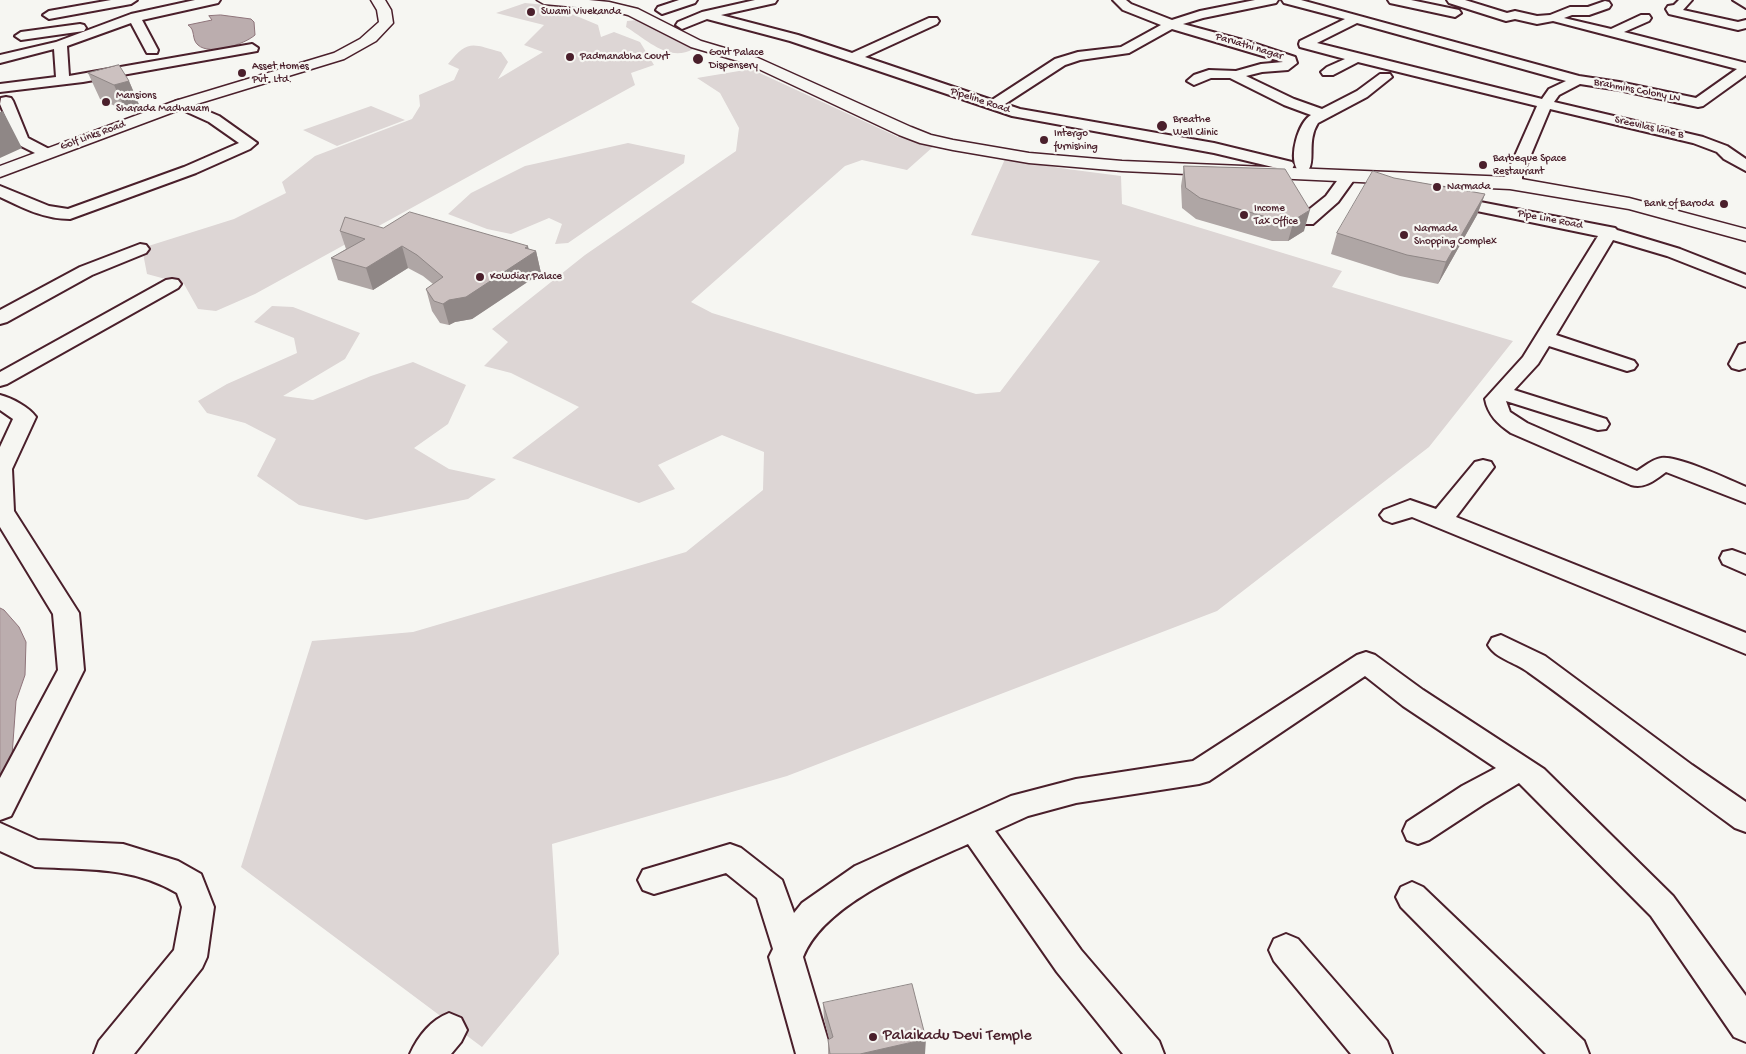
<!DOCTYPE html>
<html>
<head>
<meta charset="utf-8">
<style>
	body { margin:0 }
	canvas { display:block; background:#f6f6f2 }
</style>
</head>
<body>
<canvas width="1746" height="1054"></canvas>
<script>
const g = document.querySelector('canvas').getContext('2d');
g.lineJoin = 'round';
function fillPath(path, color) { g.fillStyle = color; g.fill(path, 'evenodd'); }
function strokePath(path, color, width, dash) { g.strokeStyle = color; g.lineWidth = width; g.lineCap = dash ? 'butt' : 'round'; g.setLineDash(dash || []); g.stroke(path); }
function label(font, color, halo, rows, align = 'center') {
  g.font = font + ' "Gochi Hand",sans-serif'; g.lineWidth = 4.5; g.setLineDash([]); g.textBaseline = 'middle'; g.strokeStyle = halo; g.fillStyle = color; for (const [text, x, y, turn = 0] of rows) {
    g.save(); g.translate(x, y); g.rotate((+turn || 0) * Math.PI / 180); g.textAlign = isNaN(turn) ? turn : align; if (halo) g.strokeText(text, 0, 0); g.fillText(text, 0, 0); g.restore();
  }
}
const green = new Path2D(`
	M525,3l31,3 -5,7 4,1 5,-5 38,16 3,12 13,-5 26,10 14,23 -23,8 4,12 -380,209 -39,17 -18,-2 -14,-25 -37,-10 -5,-26 92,-29 52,-26 -4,-11 33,-26 97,-37 8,-13 -1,-11 35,-15 5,-11 -11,-5c20,-25 24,-20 53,-12l7,10 -10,17 45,-27 -19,-7 20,-20 -48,-12z
	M638,20l8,2 47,27c-24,14 -47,-10 -67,-22l1,-6z
	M751,69l147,68 36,9 -27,24 -45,-10 -17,6 -154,136 21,11 264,81 24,-2 100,-131 -129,-26 34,-76 62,10 54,7 1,28 220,67 -10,16 181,54 -84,106 -212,164 -430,165 -235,68 7,110 -77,93 -241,-180 71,-226 101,-9 273,-80 77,-62 1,-38 -42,-17 -64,30 17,24 -36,14 -127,-45 67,-51 -68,-34 -27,-7 24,-24 -16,-13 93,-74 151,-104 3,-23 -19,-35 -23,-15z
	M371,106l34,14 -68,26 -34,-16z
	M628,143l57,12 -1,8 -116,80 -13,1 7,-20 -13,-6 -38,16 -24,-5 -39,-15 23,-21 54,-27z
	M272,306l21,1 67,26 -15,26 -62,37 30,4 58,-24 42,-14 53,23 -18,39 -34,24 35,21 47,10 -28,20 -102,21 -67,-15 -42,-29 19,-37 -31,-16 -38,-10 -9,-12 29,-17 70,-31 -3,-15 -40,-16z`);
const water = new Path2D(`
	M221,15l30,4 3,3 1,13c-10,9 -45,21 -57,10 -7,-6 -2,-15 -10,-20l24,-5 -3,-4z
	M0,608l4,2 15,17 7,15 -1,33 -9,26 -4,55 -12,18z`);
const minor = new Path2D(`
	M111,0h26l-6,4 -82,15 -6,-4 6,-4z
	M195,0h25l-2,3 -76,17 16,30 -1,3h-10l-16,-30 -64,23 2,30 183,-32 6,4 -1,3 -174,31 -83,10v-8l56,-7 -2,-28 -54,14v-8l56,-13 75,-28z
	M679,0h18l-2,3 -33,11 -6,-4 2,-3z
	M755,0h22l-2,3 -54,12 77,20 54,18 77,-35h8l2,3 -2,3 -72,33 127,43 63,-41 23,-7 43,-5 40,-22 -38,-15 -10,-10h13l5,4 41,16 28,-9 55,-11h23l-2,3 -73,15 -20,6 67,18 45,15 2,6 -9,7 -26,2 -16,4 48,23 28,10 35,-18 23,-17h10l2,3 -25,20 -49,26c-11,17 -3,36 -9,46h-12c-8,-13 1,-46 14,-54l-27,-10 -54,-27h-19l-17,7 -7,-4 7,-6 15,-5 27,1 25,-7 22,-2 -111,-33 -43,24 -49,7 -15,5 -60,39 15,5 194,34 78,19 2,3 -5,11h-12l-2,-3 2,-5 -63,-15 -202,-37 -222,-75 -83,-22 -25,10 -6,-4 2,-3 24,-10z
	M1282,0h19l278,76 40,6 77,16 41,-29 -184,-48 -16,3 -22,-5 -9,2 -57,-18 -2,-3h18l42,13 8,-2 22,5 13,-1 20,-8h18l17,-6 4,1 2,3 -2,3 -20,7h-17l-8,3 47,11 30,-14h8l2,3 -2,3 -25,11 122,31v12l-43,31 -5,1 -79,-17 -39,-6 -21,11 -5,7 149,35 24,9 19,13v12l-22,-12 -7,-7 -24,-9 -143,-34 -28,67v8l-2,3h-12l-2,-3v-8l31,-70 -179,-44 -25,13h-10l-2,-3 6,-5 18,-8 -45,-12 -1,-3 1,-3 45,-22 -61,-16zM1357,23l209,58 -17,8 -7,10 -225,-56z
	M1388,0h23l48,10 2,3 -6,4 -65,-14z
	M1679,0h13l-9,10 55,12 8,-2v8l-8,2 -69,-16 -3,-5 2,-3 6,-1z
	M1733,0h13v8z
	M80,24l4,1 2,3 -2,3 -63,9 -6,-4 6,-4z
	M6,97l5,1 2,3 15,37 23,12 3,3 -3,3h-10l-24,-12 -17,-40 1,-6z
	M181,100l38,16 38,27 -7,6 -54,24 -126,46c-26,0 -47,-11 -70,-22v-11l49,20 19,3 116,-42 55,-24 -30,-21 -33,-15 -2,-3 2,-3z
	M1348,172l6,2 2,3 -18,25 -25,22h-12l-2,-4 2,-4 25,-20 16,-22z
	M1449,196l166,32 2,2 63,19 66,26v12l-79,-31 -54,-16 -57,95 78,26 3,4 -3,4 -7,2 -78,-25 -11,18 -24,26 92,29 3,5 -3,5 -8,1 -92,-29 4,11 17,11 110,48c8,-5 16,-12 24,-13 16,-3 69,22 85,29v16l-80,-31c-11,8 -21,17 -35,13l-120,-52c-13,-9 -23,-18 -26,-34l38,-42 75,-121 -155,-32 -2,-3 2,-3z
	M140,244l6,1 3,4 -3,4 -54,22 -85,47 -7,2v-14l80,-43z
	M172,279l6,1 3,4 -3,4 -171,96 -7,2v-14l166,-92z
	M1746,343v25l-7,2 -7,-2 -3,-4 10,-19z
	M0,395c12,3 29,12 36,22l-24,52 2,42 65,102 5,57 -73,146 -11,4v-42l58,-108 -5,-56 -53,-87v-80l13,-28 -13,-9z
	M1483,460l8,2 3,5 -38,50 290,116v21l-334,-137 -20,6 -8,-3 -4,-5 4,-5 26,-10 26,9 39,-47z
	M1732,550l14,5v19l-23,-10 -3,-6 3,-6z
	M1501,635l44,21 147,109 54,37v30l-11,-4c-70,-50 -136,-106 -207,-156 -13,-10 -32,-13 -40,-27l4,-7z
	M1366,652l9,3 48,35 121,79 129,127 73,100v46l-12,-5 -83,-121 -132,-133 -35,21 -55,36 -11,4 -11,-4 -4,-9 4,-9 55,-36 34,-18 -93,-62 -38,-30 -156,105 -10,3 -123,19 -48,13 -33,15 86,119 78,91 5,13h-41l-66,-82 -89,-128c-51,23 -143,58 -165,113l29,97h-36l-27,-97 4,-8 -16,-51 -31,-25 -72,21 -11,-4 -5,-10 5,-10 87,-26 11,4 41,32 12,33 8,-10 53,-37 156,-70 65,-17 117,-18 164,-106z
	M0,823l38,17 85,4 55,17 23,13 13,33 -7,50 -5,11 -68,86h-40l5,-13 75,-91 8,-43 -5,-14c-46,-27 -90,-23 -142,-26l-35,-16z
	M1412,882l11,5 161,154 5,13h-43l-145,-147 -5,-10 5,-10z
	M1286,934l12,5 89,102 5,13h-41l-77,-93 -5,-11 5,-11z
	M449,1013l12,5 6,12 -6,12 -10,12h-41c8,-18 21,-34 39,-41z`);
const tertiary = new Path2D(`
	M371,0h14l6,10 2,13 -17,18 -32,18 -157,48 -187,70v-11l175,-65 159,-48 26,-14 19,-17 -2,-12z`);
const primary = new Path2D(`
	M537,0h52l20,2 29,7 63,32 57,17 153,69 20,8 22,5 76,13 93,8 388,16 119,21 117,31v12l-117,-32 -119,-20 -388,-18 -93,-8 -76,-13 -33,-7 -21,-8 -151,-71 -57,-17 -63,-32 -19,-5 -65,-6z`);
const wall = new Path2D(`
	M88,73l41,8 11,26 -14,4 -26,-12z
	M1184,166l101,3 19,62 -16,10h-16l-76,-22 -14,-11 -1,-22z
	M1394,178l91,16 -8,21 -39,69 -38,-8 -69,-22 6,-21z
	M383,228l146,21 7,2 5,22 -69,46 -17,3 -6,3 -9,-2 -8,-12 -6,-22 7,-5 -10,-8 -15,-8 -35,22 -35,-10 -7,-22 15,-9 -6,-18z
	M823,1003l102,51h-97v-14l1,-1 -5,-20z`);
const shadedWall = new Path2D(`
	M129,81l11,26 -14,4 -12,-26z
	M3,111l19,37 -22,10v-46z
	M1485,194l-8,21 -39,69 8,-22z
	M1310,210l-6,21 -16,10 6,-21z
	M402,246l6,22 -35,22 -7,-22z
	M528,246l2,9 6,-4 5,22 -69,46 -17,3 -6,3 -6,-21z
	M926,1039l-1,15h-65z`);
const building = new Path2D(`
	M119,65l10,16 -15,4 -26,-12z
	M1184,166l101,3 25,41 -16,10h-17l-77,-22 -14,-10z
	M1373,171l21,7 91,16 -39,68 -39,-7 -70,-22z
	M410,212l118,34 -3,2 11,3 -70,46 -17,3 -6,4 -9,-3 -8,-12 17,-12 -26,-22 -15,-9 -36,22 -35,-10 34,-19 -25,-8 5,-14 38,11z
	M912,984l14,55 -66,15h-30l-2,-14 5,-3 -10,-34z`);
const markers = [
	[531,12,5,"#4a1f2b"],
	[570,57,5,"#4a1f2b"],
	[698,59,6,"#4a1f2b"],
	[242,73,5,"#4a1f2b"],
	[106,102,5,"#4a1f2b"],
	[1162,126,6,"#4a1f2b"],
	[1044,140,5,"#4a1f2b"],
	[1483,165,5,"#4a1f2b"],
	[1437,187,5,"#4a1f2b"],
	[1724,204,5,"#4a1f2b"],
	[1244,215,5,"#4a1f2b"],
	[1404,235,5,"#4a1f2b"],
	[480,277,5,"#4a1f2b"],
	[873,1037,5,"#4a1f2b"]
];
const farPoinames = [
	["Swami Vivekanda",541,12],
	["Govt Palace",709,53],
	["Dispensery",709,66],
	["Padmanabha Court",580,57],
	["Asset Homes",252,67],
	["Pvt. Ltd.",252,80],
	["Mansions",116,96],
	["Sharada Madhavam",116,109],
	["Breathe",1173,120],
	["Well Clinic",1173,133],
	["Intergo",1054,134],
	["furnishing",1054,147],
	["Barbeque Space",1493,159],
	["Restaurant",1493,172],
	["Narmada",1447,187],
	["Bank of Baroda",1714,204,"right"],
	["Income",1254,209],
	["Tax Office",1254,222],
	["Narmada",1414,229],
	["Shopping Complex",1414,242],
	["Kowdiar Palace",490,277]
];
const farStreetnames = [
	["Parvathi nagar",1249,47,17],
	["Brahmins Colony LN",1637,91,11],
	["Pipeline Road",980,101,18],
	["Sreevilas lane B",1649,128,13],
	["Golf Links Road",93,136,-20],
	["Pipe Line Road",1550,220,11]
];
const nearPoinames = [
	["Palaikadu Devi Temple",883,1037]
];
fillPath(green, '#ddd6d5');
fillPath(water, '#bbadae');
strokePath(water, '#8e747a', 1);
strokePath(minor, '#4a1f2b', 4);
strokePath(tertiary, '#4a1f2b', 3);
strokePath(primary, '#4a1f2b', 3);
fillPath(minor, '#f6f6f2');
fillPath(tertiary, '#f6f6f2');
fillPath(primary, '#f6f6f2');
fillPath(wall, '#afa6a5');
fillPath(shadedWall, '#8f8786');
fillPath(building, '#ccc1c0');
strokePath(building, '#8f8786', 1);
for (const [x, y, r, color] of markers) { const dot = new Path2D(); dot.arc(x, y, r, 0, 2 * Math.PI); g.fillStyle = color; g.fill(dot); strokePath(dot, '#f6f6f2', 2); }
label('11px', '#4a1f2b', '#f6f6f2', farPoinames, 'left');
label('11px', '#4a1f2b', '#f6f6f2', farStreetnames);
label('16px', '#4a1f2b', '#f6f6f2', nearPoinames, 'left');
</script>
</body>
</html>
